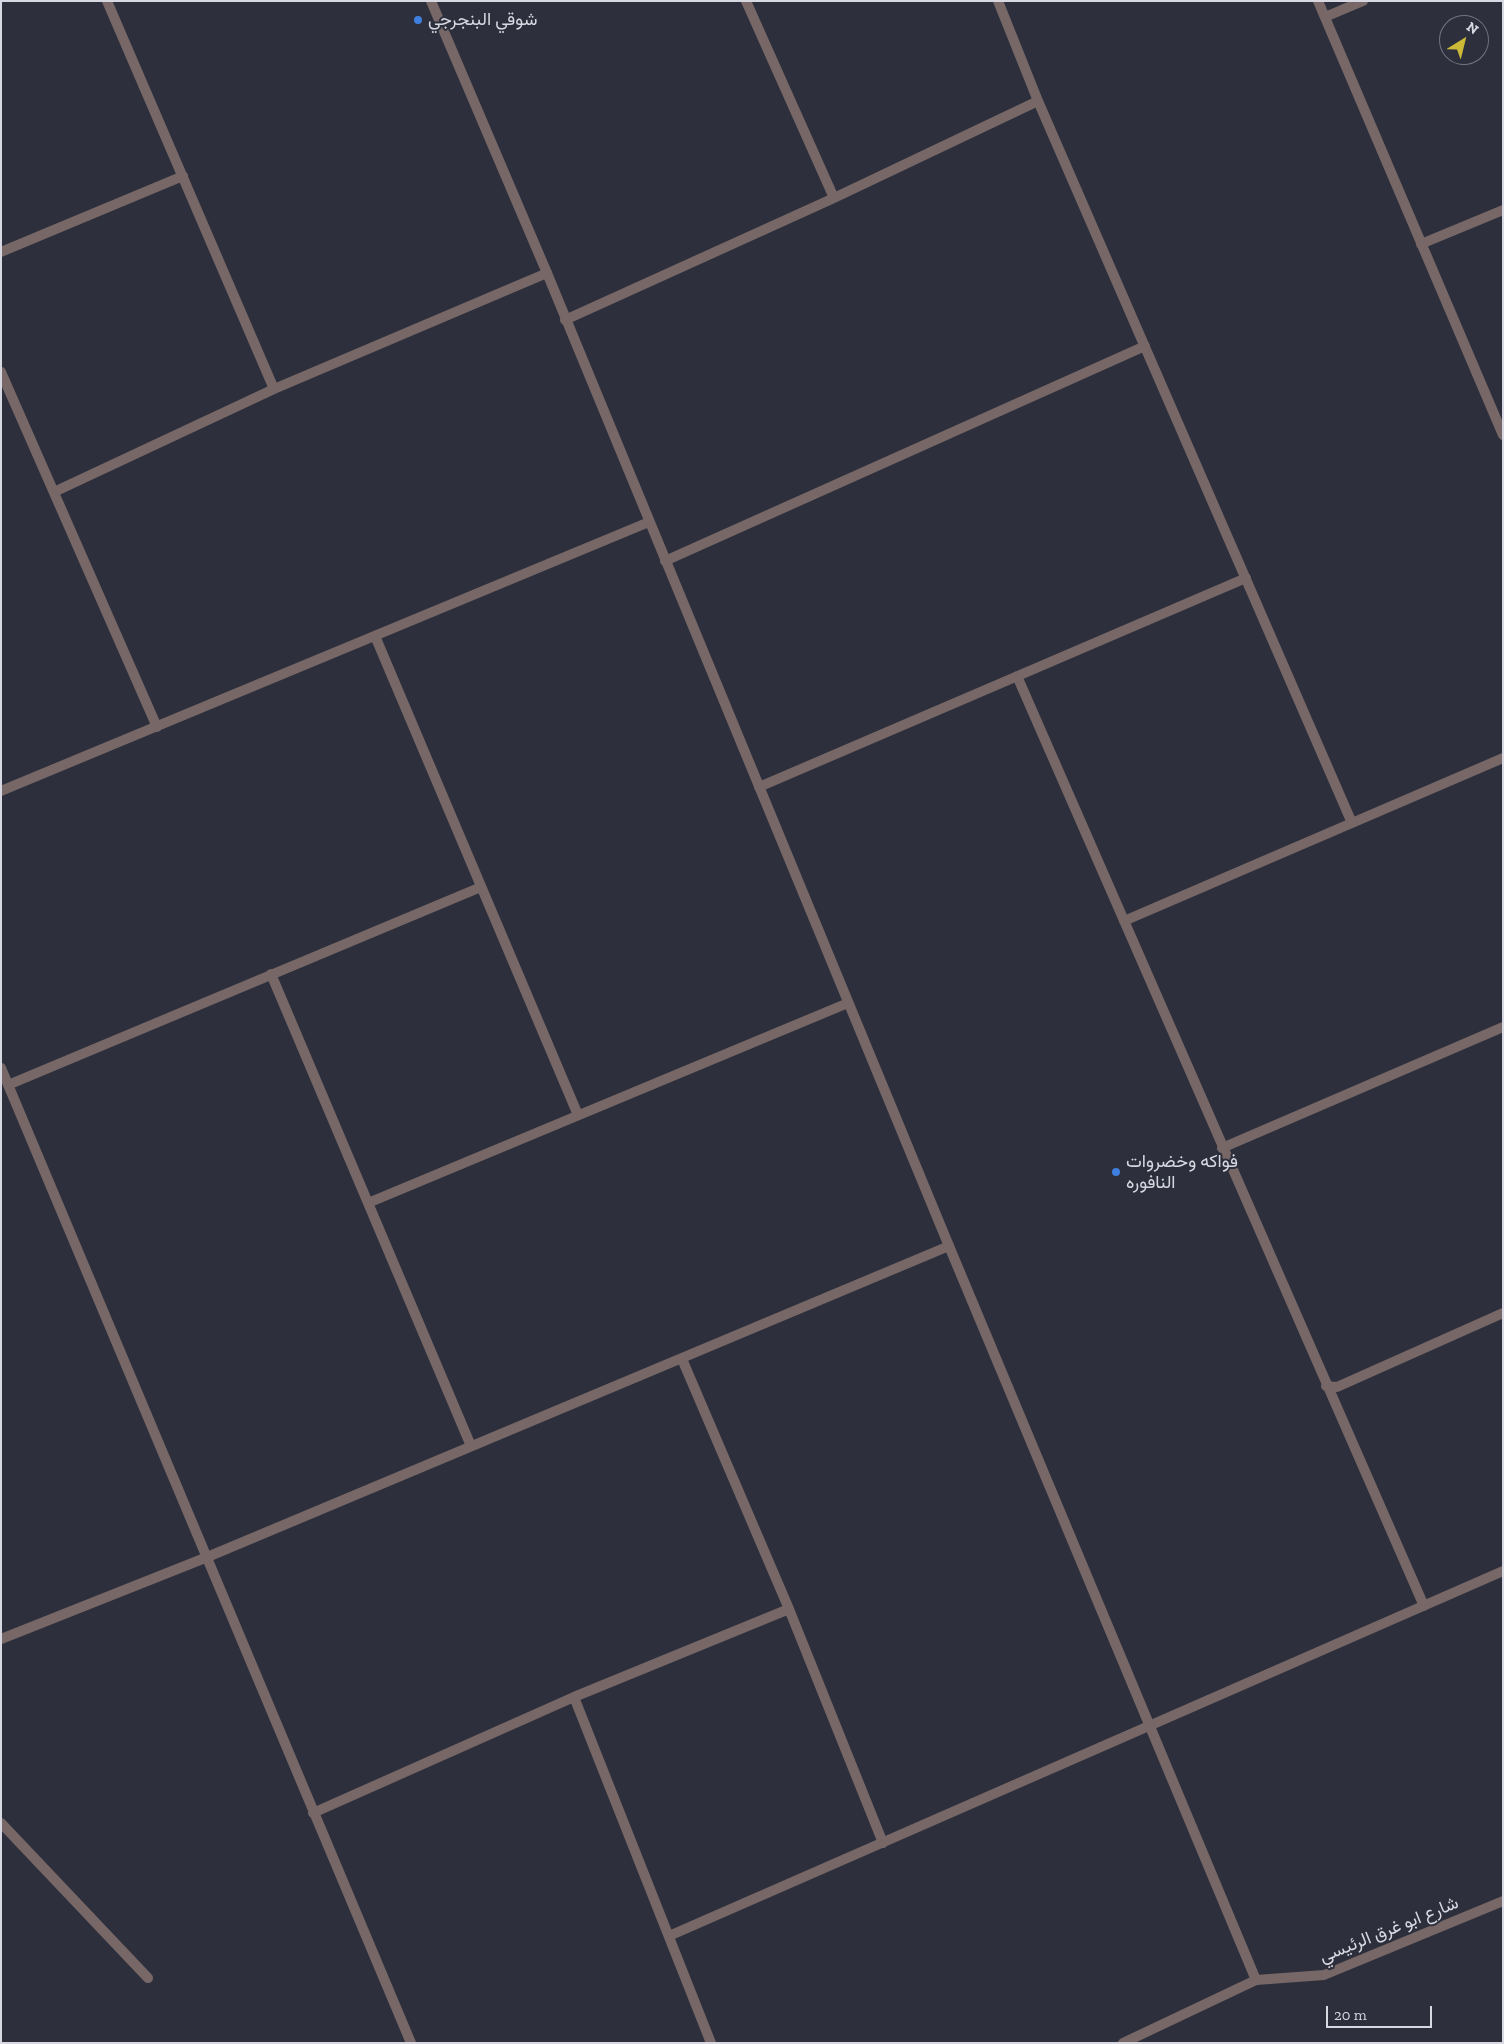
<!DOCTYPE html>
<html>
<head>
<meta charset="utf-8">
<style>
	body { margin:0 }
	#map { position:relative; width:1504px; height:2044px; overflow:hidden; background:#2d303c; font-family:"Zilla Slab",serif }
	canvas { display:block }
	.frame { position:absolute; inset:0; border:2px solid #d7d8e1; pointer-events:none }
	.north { position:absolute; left:1439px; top:15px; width:50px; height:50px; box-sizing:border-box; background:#2d303c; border:1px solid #71737e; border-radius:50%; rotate:36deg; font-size:14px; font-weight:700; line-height:20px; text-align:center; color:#d7d8e1 }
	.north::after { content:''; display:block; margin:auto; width:18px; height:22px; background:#ccb938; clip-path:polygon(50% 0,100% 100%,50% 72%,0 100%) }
	.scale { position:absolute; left:1326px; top:2006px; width:106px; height:22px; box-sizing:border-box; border:2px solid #d7d8e1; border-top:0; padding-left:6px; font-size:15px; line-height:18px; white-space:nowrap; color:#d7d8e1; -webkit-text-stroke:4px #2d303c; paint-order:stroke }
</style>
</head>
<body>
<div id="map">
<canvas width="1504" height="2044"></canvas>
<div class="frame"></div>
<div class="north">N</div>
<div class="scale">20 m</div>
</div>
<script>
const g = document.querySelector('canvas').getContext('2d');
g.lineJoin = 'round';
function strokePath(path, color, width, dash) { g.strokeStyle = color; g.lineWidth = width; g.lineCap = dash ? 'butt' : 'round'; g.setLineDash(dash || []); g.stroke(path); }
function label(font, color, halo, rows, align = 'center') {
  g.font = font + ' "Zilla Slab",Vazirmatn,serif'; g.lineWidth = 4; g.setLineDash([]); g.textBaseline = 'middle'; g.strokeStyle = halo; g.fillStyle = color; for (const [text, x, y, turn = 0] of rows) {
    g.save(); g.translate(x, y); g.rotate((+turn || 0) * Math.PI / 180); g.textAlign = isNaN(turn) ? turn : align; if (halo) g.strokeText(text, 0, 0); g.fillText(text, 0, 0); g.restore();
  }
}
const minor = new Path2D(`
	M107,1l167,388 273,-116
	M746,1l88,197
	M1318,1l185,434
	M1325,17l38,-16
	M1038,101l314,722
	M1421,244l82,-34
	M1,252l182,-76
	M565,320l269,-122 204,-97 -40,-100
	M1,372l156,355
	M54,492l220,-103
	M665,561l480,-215
	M375,636l203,479
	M1017,676l407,930
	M759,787l487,-209
	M1,791l648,-269
	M1124,921l379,-163
	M271,974l200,472
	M1,1068l410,975
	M8,1085l473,-198
	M1222,1148l281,-121
	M368,1203l480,-200
	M682,1359l107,250 94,234
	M1326,1386l11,1 166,-74
	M1,1639l204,-81 744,-312
	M574,1697l137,346
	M313,1813l261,-116 215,-88
	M1,1823l147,155
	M669,1936l834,-365
	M1123,2043l133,-63`);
const tertiary = new Path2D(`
	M431,1l116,272 402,973 307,734 68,-5 179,-74`);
const markers = [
	[418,20,5,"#3f7fe0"],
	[1116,1172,5,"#3f7fe0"]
];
const poiNames = [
	["شوقي البنجرجي",428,20],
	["فواكه وخضروات",1126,1162],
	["النافوره",1126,1183]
];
const streetNames = [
	["شارع ابو غرق الرئيسي",1389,1930,-22]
];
strokePath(minor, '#776767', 10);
strokePath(tertiary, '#776767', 10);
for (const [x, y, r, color] of markers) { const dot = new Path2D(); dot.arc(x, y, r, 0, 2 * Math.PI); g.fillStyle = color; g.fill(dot); strokePath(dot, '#2d303c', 2); }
label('18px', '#d7d8e1', '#2d303c', poiNames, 'left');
label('18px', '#d7d8e1', '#2d303c', streetNames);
</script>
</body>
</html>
